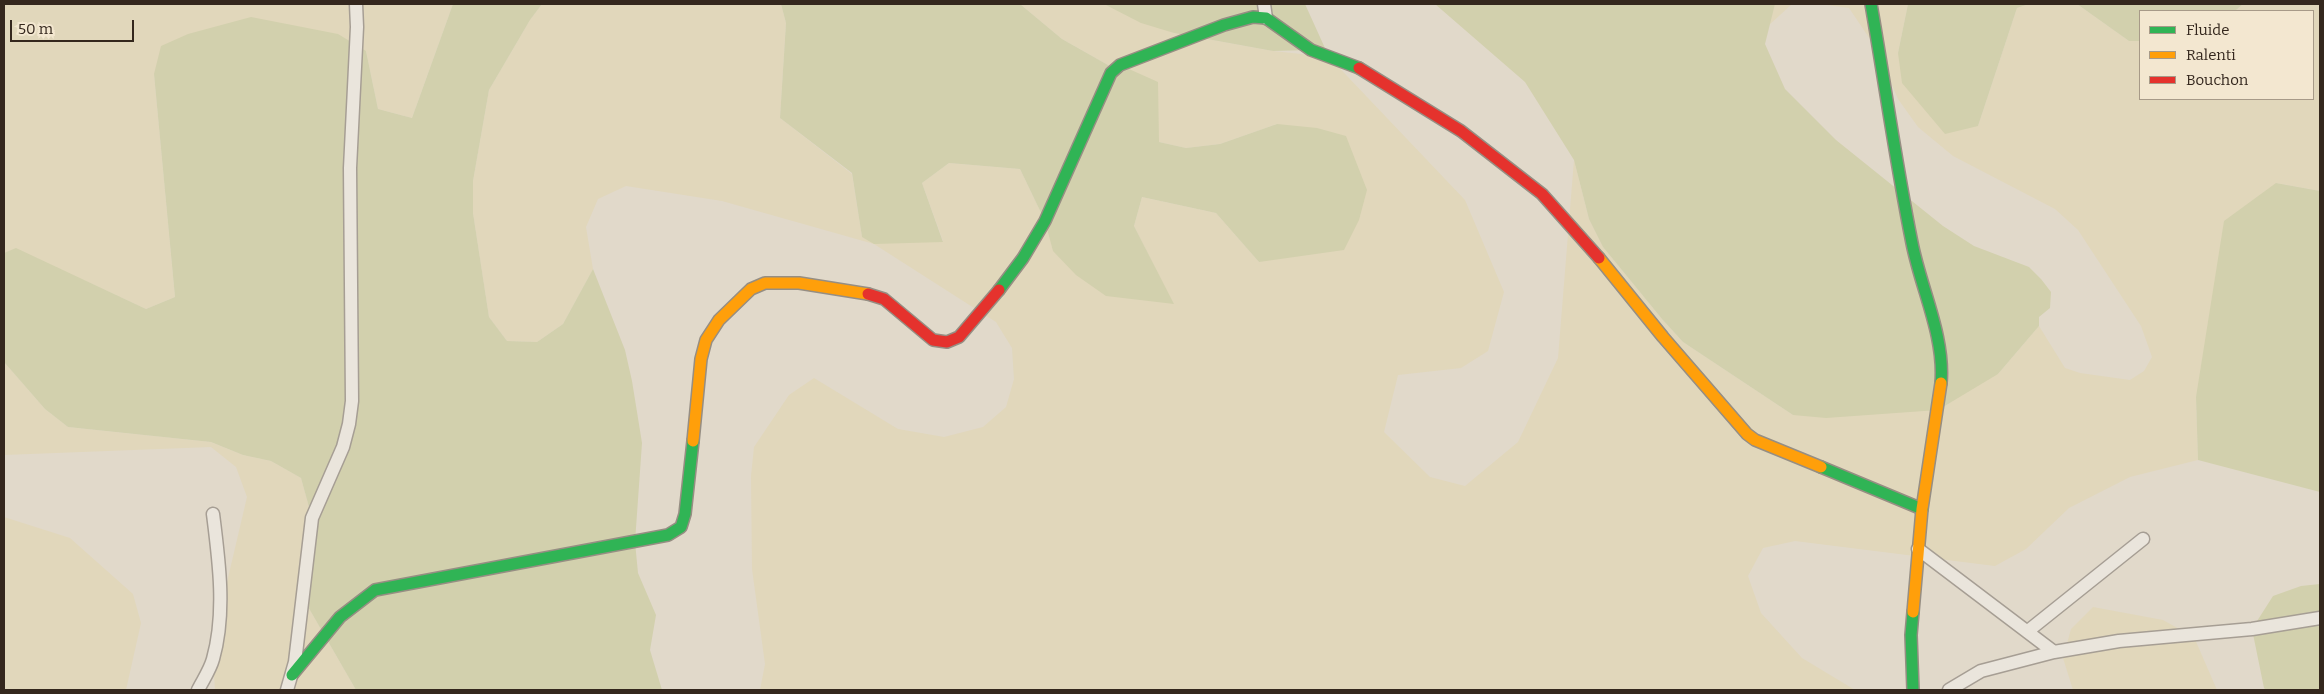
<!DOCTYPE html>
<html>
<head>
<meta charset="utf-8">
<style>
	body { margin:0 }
	#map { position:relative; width:2324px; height:694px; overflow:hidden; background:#e1d9ca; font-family:Bitter,serif }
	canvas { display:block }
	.frame { position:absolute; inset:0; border:5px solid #34271d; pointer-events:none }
	.legend { position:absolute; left:2139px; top:10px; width:175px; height:90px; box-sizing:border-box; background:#f3e7d0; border:1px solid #a79a88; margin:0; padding:6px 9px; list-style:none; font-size:15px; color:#34271d }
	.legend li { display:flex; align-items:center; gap:10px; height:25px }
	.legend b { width:25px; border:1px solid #a79a88 }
	.scale { position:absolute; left:10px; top:20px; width:124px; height:22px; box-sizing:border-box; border:2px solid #34271d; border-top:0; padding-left:6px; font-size:15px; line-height:18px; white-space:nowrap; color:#34271d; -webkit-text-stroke:4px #f3e7d0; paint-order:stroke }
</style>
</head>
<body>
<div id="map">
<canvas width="2324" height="694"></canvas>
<div class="frame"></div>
<ul class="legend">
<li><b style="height:6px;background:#30b455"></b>Fluide</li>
<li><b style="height:6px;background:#ff9f0a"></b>Ralenti</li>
<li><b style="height:6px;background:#e5322d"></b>Bouchon</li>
</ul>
<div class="scale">50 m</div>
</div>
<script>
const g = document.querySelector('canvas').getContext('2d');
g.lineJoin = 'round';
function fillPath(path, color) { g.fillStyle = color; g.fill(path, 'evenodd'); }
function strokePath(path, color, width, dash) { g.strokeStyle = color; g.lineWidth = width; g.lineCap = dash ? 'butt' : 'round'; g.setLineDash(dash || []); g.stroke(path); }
const farmland = new Path2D(`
	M4,4h449l-41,114 -34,-9 -12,-58 -212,23 21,223 -29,12 -130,-60 -12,4z
	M542,4h239l5,19 -6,95 72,56 10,63 81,4 -21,-58 27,-20 71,6 25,52 128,83 -39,-78 8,-29 74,16 43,49 18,-138 -57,20 -34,4 -27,-6 -44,-73 -53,-30 -42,-35h84l70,29 99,18 56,6 136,143 39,92 -16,59 -27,17 -63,7 -14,57 46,45 35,9 53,-44 40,-84 16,-198 15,59 14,28 59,72 21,23 110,73 205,-41 41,-48 26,42 15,5 50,7 14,-9 8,-14 -11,-31 -63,-96 -23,-21 -102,-53 -35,-29 -20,-28 -22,-51 -27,-40 -29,-4h88l-10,49 80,73 39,-118 12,-4h48l52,37h11v58h173v-88h-78l8,-7h77v187l-44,-8 -80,214 2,63 -68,17 -61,31 -43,41 -31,17 -200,-25 -32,7 -15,28 13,37 41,45 53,32h-1095l5,-26 -13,-95 -1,-93 3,-29 35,-52 25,-17 84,51 46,8 39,-10 23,-20 8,-28 -2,-31 -16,-26 -122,-78 -152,-43 -96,-15 -28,13 -12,28 7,42 -30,55 -26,18 -30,-1 -18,-24 -16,-104v-32l16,-91 41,-70z
	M1775,4h20l-4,1 -23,21z
	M4,362l41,47 23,18 143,15 32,13 28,6 30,17 11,40 -5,87 49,85h-141l-2,-30 7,-48 27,-115 -11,-30 -25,-20 -207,8z
	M4,517l66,21 63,56 8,29 -15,67h-122z
	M2093,607l70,13 31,17 23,53h-144l-10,-32 8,-29z`);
const green = new Path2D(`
	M453,4h89l-12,16 -41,70 -16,91v32l16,104 18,24 30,1 26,-18 30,-55 32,81 7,31 10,62 -7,99 3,31 18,42 -6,35 12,40h-306l-49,-85 5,-87 -11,-40 -30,-17 -28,-6 -32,-13 -143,-15 -23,-18 -41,-47v-109l12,-5 130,61 29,-12 -21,-223 7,-28 27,-12 63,-17 87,17 28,17 12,58 34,9z
	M781,4h239l42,35 53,30 5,-4 38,17 1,60 27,6 34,-4 57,-20 40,4 29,8 21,54 -8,30 -15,30 -85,12 -43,-49 -74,-16 -8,29 40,78 -68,-8 -30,-21 -23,-24 -8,-30 -25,-52 -71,-6 -27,20 21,59 -69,2 -12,-7 -10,-64 -72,-55 6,-95z
	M1104,4h201l24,53 -18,-7 -38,1 -99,-18 -33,-10z
	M1435,4h340l-10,40 20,45 51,51 107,86 31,20 55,21 12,12 10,13 -1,16 -11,9v9l-41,48 -60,36 -112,8 -33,-3 -110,-73 -21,-23 -59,-72 -14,-28 -15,-59 -49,-78z
	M1908,4h121l-12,4 -39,118 -33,8 -43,-51 -4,-30z
	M2077,4h166l-8,7h-95v30h-11z
	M2276,183l44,8v301l-122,-32 -2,-63 28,-176z
	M2320,584v106h-54l-2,-2 -12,-59 21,-33 28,-10z`);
const street = new Path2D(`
	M1264,4l2,14
	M1918,549l136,103
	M2028,631l115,-92
	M198,690c5,-10 12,-20 15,-31 13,-46 6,-98 0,-145
	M287,690l8,-28 17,-144 31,-71 6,-23 3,-23 -2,-233 7,-141 -1,-23
	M1949,690l32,-19 73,-19 65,-11 133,-12 68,-11`);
const fast = new Path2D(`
	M1871,4c14,80 25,160 41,239 9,46 33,93 29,140
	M999,290l24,-32 22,-37 66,-148 9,-8 104,-40 29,-8 13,1 45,32 48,18
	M1821,467l101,42
	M1913,612l-2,23 2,55
	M292,675l48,-58 35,-27 293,-55 13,-8 4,-13 8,-73`);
const slow = new Path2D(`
	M1599,258l64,79 84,97 8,6 66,27
	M693,441l8,-82 5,-19 13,-20 32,-31 14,-6h34l69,11
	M1913,612l9,-103 19,-126`);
const jam = new Path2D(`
	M1359,68l102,63 81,63 57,64
	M868,294l16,5 49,41 14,2 12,-5 40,-47`);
fillPath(farmland, '#e1d7bb');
fillPath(green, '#d2d0ad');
strokePath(street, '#a69e94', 15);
strokePath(fast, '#968e83', 14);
strokePath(slow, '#968e83', 14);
strokePath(jam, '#968e83', 14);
strokePath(street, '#eae5dc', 12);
strokePath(fast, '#30b455', 11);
strokePath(slow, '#ff9f0a', 11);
strokePath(jam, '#e5322d', 11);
</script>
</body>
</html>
